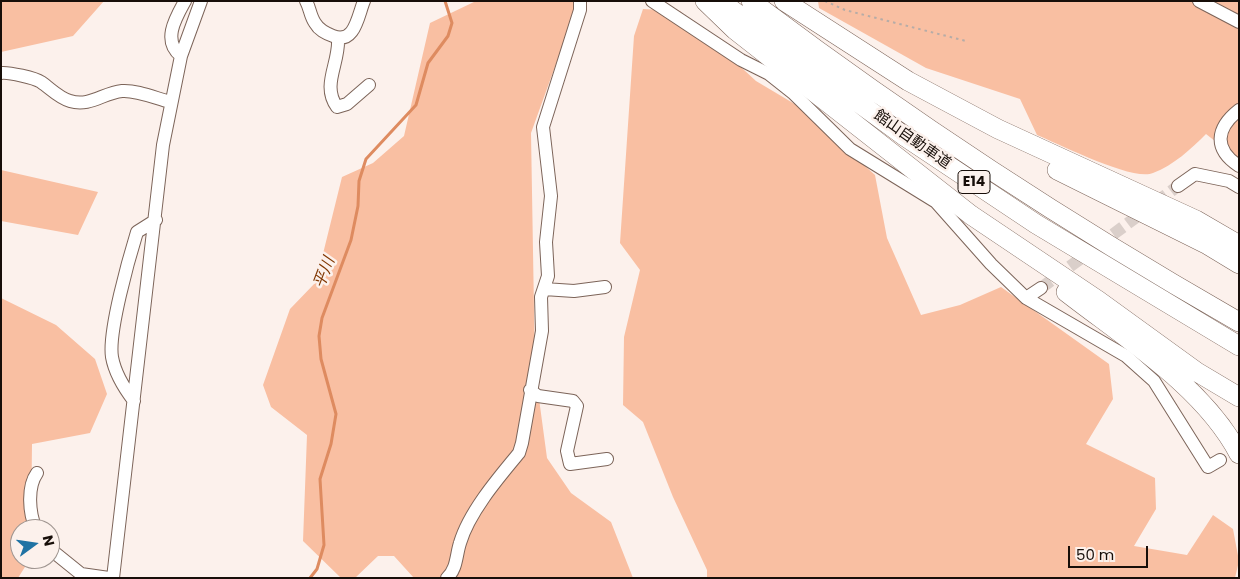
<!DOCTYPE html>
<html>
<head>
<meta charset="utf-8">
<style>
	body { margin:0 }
	#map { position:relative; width:1240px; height:579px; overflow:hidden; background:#fcf1ec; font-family:Poppins,sans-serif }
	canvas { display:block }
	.frame { position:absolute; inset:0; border:2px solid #170e09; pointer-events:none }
	.north { position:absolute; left:10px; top:519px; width:50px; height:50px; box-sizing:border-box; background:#fcf1ec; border:1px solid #a09691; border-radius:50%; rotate:76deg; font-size:14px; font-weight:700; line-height:20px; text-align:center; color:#170e09 }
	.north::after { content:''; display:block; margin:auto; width:18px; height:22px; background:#2073a4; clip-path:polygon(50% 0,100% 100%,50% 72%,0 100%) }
	.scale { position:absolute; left:1068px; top:546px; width:80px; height:22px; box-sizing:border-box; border:2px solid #170e09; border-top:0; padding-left:6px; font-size:15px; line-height:18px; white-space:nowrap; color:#170e09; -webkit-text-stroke:4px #fcf1ec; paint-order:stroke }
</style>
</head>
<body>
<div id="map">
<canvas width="1240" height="579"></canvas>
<div class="frame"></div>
<div class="north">N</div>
<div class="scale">50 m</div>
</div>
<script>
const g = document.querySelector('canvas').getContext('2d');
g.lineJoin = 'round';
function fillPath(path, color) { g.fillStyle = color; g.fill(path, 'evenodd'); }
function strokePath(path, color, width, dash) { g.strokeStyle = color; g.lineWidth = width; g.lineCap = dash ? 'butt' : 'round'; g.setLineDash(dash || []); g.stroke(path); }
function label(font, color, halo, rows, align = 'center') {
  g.font = font + ' Poppins,"Noto Sans JP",sans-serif'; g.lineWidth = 5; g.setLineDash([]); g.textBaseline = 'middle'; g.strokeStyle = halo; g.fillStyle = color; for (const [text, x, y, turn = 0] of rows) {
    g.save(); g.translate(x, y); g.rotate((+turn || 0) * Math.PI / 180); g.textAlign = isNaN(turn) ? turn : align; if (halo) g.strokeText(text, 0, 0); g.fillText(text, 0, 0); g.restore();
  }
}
const green = new Path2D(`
	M1,1h103l-31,35 -72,16z
	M476,1h98v13l-43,119 4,236 12,89 24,35 40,29 22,56h-219l-20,-22h-16l-23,22h-14l-38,-37 4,-106 -36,-28 -8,-22 27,-76 26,-27 26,-105 31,-14 31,-27 26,-113z
	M818,1h421v159l-33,-26c-15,15 -32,31 -53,39 -19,9 -94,-29 -116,-38l-17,-36 -94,-31 -107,-60z
	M643,9l37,2 76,70 42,25 77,69 12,63 34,77 39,-10 41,-18 108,77 4,35 -27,45 69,34 1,31 -22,37 53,9 26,-40 20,14 6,32 -4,17h-528v-8l-34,-73 -30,-75 -20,-17 1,-68 16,-67 -20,-27 14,-207z
	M1,170l97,22 -20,43 -77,-14z
	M1,298l55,27 39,34 12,35 -17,39 -58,11 -1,85h-11v30h10l-12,19h-17z`);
const stream = new Path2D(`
	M310,578l7,-9 7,-24 -4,-66 11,-35 5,-30 -15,-55 -2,-23 3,-18 29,-78 7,-34 1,-25 7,-22 50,-54 12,-42 20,-27 4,-13 -7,-22`);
const minorTunnel = new Path2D(`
	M1041,288l137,-102`);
const path = new Path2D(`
	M825,1l20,9 121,31`);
const minor = new Path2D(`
	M306,1c4,7 4,15 9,22 4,7 10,10 18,13 22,9 25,-21 31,-35
	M652,1l89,59 28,14 24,19 57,56 86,53 55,62 35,34 100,58 28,25 54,86 12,-7
	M1199,1l40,21
	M338,38c2,25 -17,47 -1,69l10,-3 22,-19
	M181,56c-19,-15 -6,-37 4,-55
	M1,73c8,-1 34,5 40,9 10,7 18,16 29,19 20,6 33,-8 52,-10 15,-1 33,7 48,11
	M1239,110c-23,18 -26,39 0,56
	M1178,186l17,-12 34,7 10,6
	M544,289l30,2 31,-4
	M1026,298l15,-10
	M530,390l8,6 35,5 4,5 -10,45 3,13 37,-5
	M134,401c-10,-13 -19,-27 -22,-44 -4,-25 17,-99 25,-125l19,-12
	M36,529c-7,-16 -9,-42 1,-56
	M50,549l31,25 28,4
	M113,578l50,-433 18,-89 20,-55
	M447,578c10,-9 9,-23 13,-35 9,-31 39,-66 59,-90l3,-10 20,-112 -1,-34 7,-21 -2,-34 5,-46 -8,-69 37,-117v-9`);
const highway = new Path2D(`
	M705,1l30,29 236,185 128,86 98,71 42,25
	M720,1l184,135 132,88 203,122
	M751,1c156,118 318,224 488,321
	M784,1l124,80 90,48 198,91 43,25
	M1057,170l149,74 33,20
	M1066,292c59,46 138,95 173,162`);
const shields = [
	[974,182,32]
];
const shieldNames = [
	["E14",974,182]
];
const streetNames = [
	["館山自動車道",912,140,35]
];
const waterNames = [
	["平川",325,273,-69]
];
fillPath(green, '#f9bfa2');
strokePath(stream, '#de8b60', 3);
strokePath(minorTunnel, '#dacfca', 12, [12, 6]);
strokePath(minor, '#7c6459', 14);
strokePath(highway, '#7c6459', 20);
strokePath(path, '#b6aca7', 2, [2.5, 4]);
strokePath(minor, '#fff', 12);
strokePath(highway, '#fff', 19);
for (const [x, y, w] of shields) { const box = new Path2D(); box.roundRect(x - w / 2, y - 11.5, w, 23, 4); g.fillStyle = '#fcf1ec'; g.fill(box); strokePath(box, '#170e09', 1); }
label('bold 14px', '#170e09', null, shieldNames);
label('15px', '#170e09', '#fcf1ec', streetNames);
label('italic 16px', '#813702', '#fcf1ec', waterNames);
</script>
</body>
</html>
